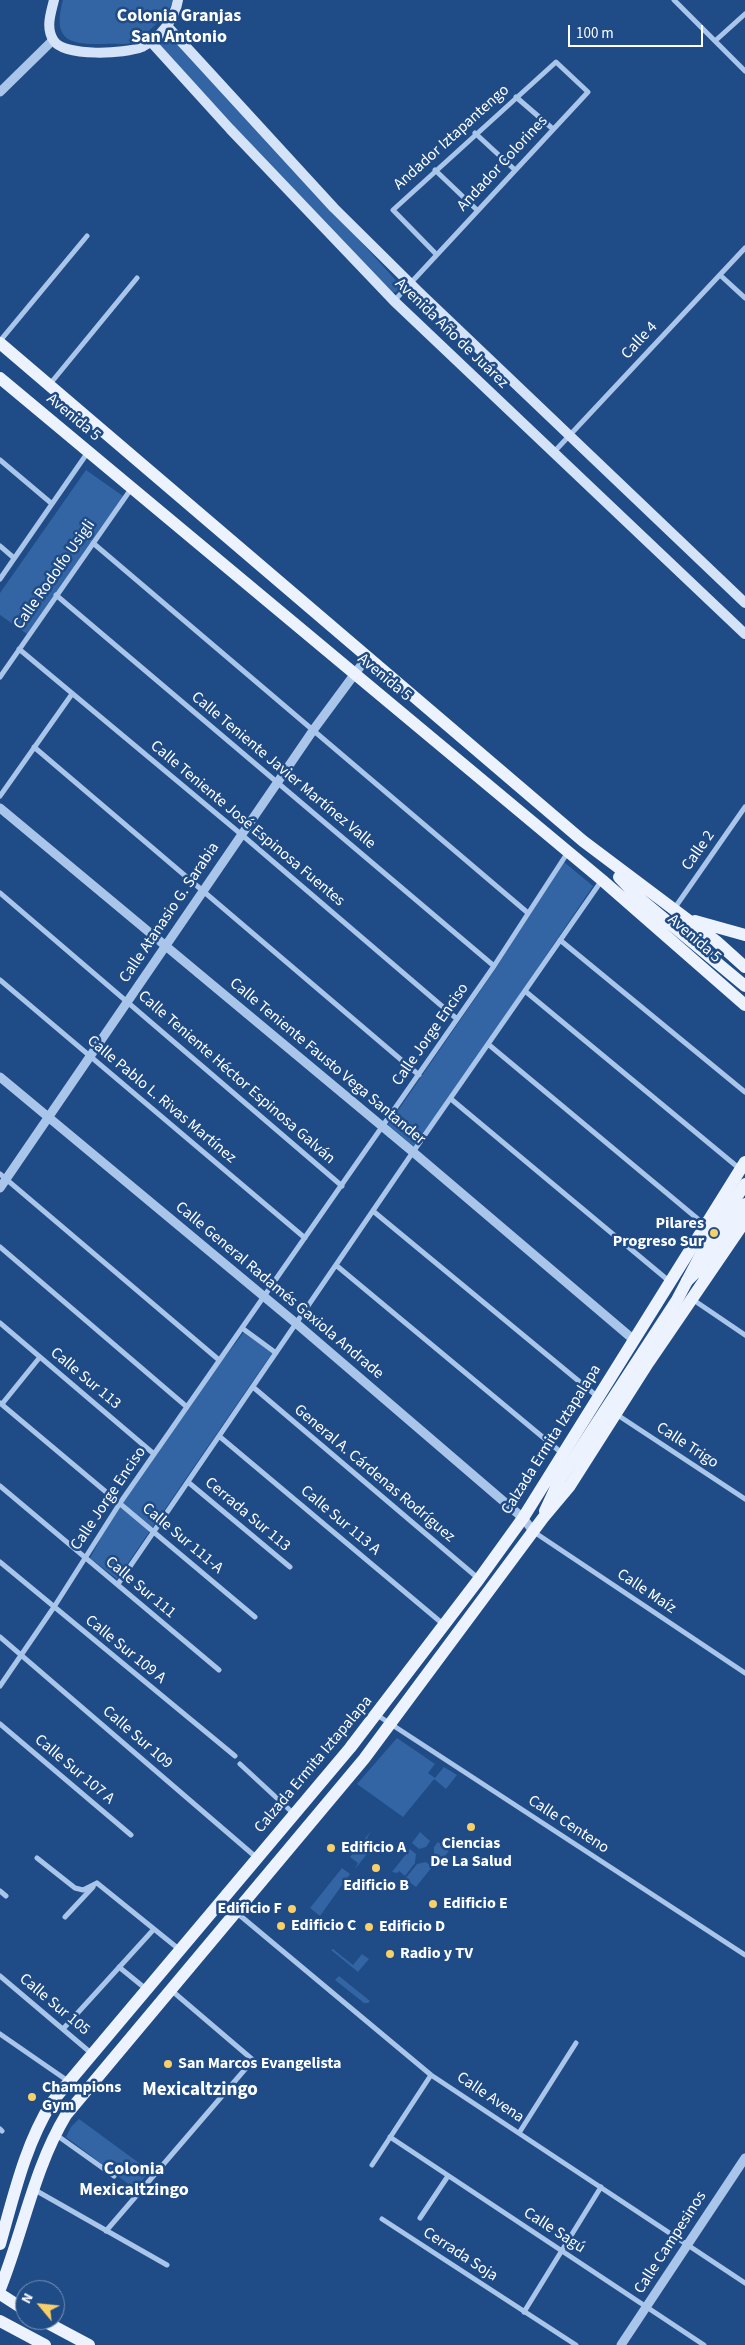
<!DOCTYPE html>
<html>
<head>
<meta charset="utf-8">
<style>
	body { margin:0 }
	#map { position:relative; width:745px; height:2345px; overflow:hidden; background:#1f4b86; font-family:"Source Sans 3",sans-serif }
	canvas { display:block }
	.north { position:absolute; left:15px; top:2280px; width:50px; height:50px; box-sizing:border-box; background:#1f4b86; border:1px solid #7993b6; border-radius:50%; rotate:298deg; font-size:14px; font-weight:700; line-height:20px; text-align:center; color:#fff }
	.north::after { content:''; display:block; margin:auto; width:18px; height:22px; background:#f8d069; clip-path:polygon(50% 0,100% 100%,50% 72%,0 100%) }
	.scale { position:absolute; left:568px; top:25px; width:135px; height:22px; box-sizing:border-box; border:2px solid #fff; border-top:0; padding-left:6px; font-size:15px; line-height:18px; white-space:nowrap; color:#fff; -webkit-text-stroke:4px #1f4b86; paint-order:stroke }
</style>
</head>
<body>
<div id="map">
<canvas width="745" height="2345"></canvas>
<div class="north">N</div>
<div class="scale">100 m</div>
</div>
<script>
const g = document.querySelector('canvas').getContext('2d');
g.lineJoin = 'round';
function fillPath(path, color) { g.fillStyle = color; g.fill(path, 'evenodd'); }
function strokePath(path, color, width, dash) { g.strokeStyle = color; g.lineWidth = width; g.lineCap = dash ? 'butt' : 'round'; g.setLineDash(dash || []); g.stroke(path); }
function label(font, color, halo, rows, align = 'center') {
  g.font = font + ' "Source Sans 3",sans-serif'; g.lineWidth = 5; g.setLineDash([]); g.textBaseline = 'middle'; g.strokeStyle = halo; g.fillStyle = color; for (const [text, x, y, turn = 0] of rows) {
    g.save(); g.translate(x, y); g.rotate((+turn || 0) * Math.PI / 180); g.textAlign = isNaN(turn) ? turn : align; if (halo) g.strokeText(text, 0, 0); g.fillText(text, 0, 0); g.restore();
  }
}
const green = new Path2D(`
	M63,0h111c-3,11 -31,39 -43,43 -7,2 -18,0 -26,1 -37,1 -53,-4 -42,-44z
	M168,29l233,257 -5,6 -4,1 -239,-250z
	M86,470l37,26 -96,138 -27,-19v-22z
	M564,862l29,24 -177,262 -28,-23 106,-154z
	M244,1332l28,21 -155,226 -27,-21 30,-55 61,-88z
	M397,1738l38,26 -7,9 7,5 -32,39 -46,-33z
	M444,1767l13,8 -11,14 -12,-10z
	M371,1831l-4,7 8,6 -20,25 3,-6 -8,-6z
	M420,1832l10,9 -4,6 -7,2 -7,-6z
	M438,1842l11,9 -8,10 -7,-6v-8z
	M410,1849l6,5 -1,9 -10,13 -6,-5 -2,2 -5,-1z
	M426,1862l6,5 -16,20 -11,-8 12,-15z
	M342,1868l8,6 -30,42 -10,-8z
	M333,1949l20,16 9,-11 7,5 -11,13 -27,-22z
	M339,1976l31,25 -2,2h-4l-29,-23z
	M79,2119l71,52 -15,18 -69,-52 5,-10z`);
const minor = new Path2D(`
	M674,0l71,71
	M715,41l30,-27
	M516,97l37,32
	M475,133l40,37
	M435,170l42,40
	M720,275l25,23
	M394,301l194,-209 -32,-30 -163,148 43,44
	M0,341l87,-105
	M50,384l87,-106
	M554,452l191,-204
	M0,460l51,43
	M93,543l435,370
	M0,546l14,12
	M0,579l88,-127
	M56,595l438,371
	M19,649l223,186 215,184
	M0,677l131,-188
	M34,747l385,328
	M0,796l72,-102
	M0,893l342,293
	M674,909l71,-102
	M560,940l185,152
	M0,980l305,258
	M525,991l215,178
	M488,1044l217,181
	M451,1099l218,182
	M0,1174l219,186
	M373,1211l225,186
	M0,1247l187,160
	M337,1266l226,188
	M692,1299l53,36
	M0,1323l154,131
	M242,1328l34,25
	M253,1387l226,192
	M0,1403l255,214
	M2,1404l38,-47
	M616,1414l129,85
	M219,1436l224,188
	M188,1482l102,85
	M0,1486l219,184
	M534,1532l211,141
	M0,1562l235,194
	M118,1584l295,-432 189,-272
	M0,1637l257,221
	M0,1686l54,-79 66,-104 374,-537 74,-114
	M377,1715l368,240
	M0,1724l131,111
	M240,1764l54,50
	M37,1858l38,30 8,2 14,-7
	M97,1883l83,67
	M0,1891l6,5
	M237,1913l194,162 314,208
	M65,1917l28,-30
	M119,1967l27,22
	M0,1976l91,77
	M63,2029l91,-100
	M0,2034l68,47
	M0,2129l2,2
	M519,2133l57,-90
	M55,2134l59,42
	M390,2137l314,208
	M372,2165l59,-90
	M35,2190l132,75
	M420,2218l28,-42
	M382,2219l194,126
	M106,2231l147,-171 -82,-70
	M524,2312l77,-125`);
const tertiary = new Path2D(`
	M0,92l53,-52
	M0,808l413,344 221,188
	M0,1077l297,247 226,194 11,14
	M0,1188l314,-459 54,-73
	M621,2345l124,-187`);
const secondary = new Path2D(`
	M54,0c-3,13 -9,28 0,41 11,16 71,13 88,6 18,-9 33,-28 36,-47
	M167,26l167,182 86,85 325,310
	M151,42l79,87 164,172 351,333`);
const primary = new Path2D(`
	M0,343l583,498 133,100 29,26
	M0,378l602,502 143,125
	M619,877l19,20 107,89
	M695,921l50,14
	M687,1281l23,-23 35,-54
	M545,1511l14,-30
	M0,2244c14,-49 25,-99 52,-142l298,-354 129,-169 44,-61 222,-356
	M0,2289c23,-57 34,-121 66,-174l298,-356 179,-241 26,-31 79,-124 97,-142
	M0,2294l25,16
	M42,2320l47,25
	M0,2321l45,24`);
const primaryBridge = new Path2D(`
	M559,1481l118,-181 31,-59 37,-57`);
const markers = [
	[714,1233,5,"#f8d069"],
	[471,1827,5,"#f8d069"],
	[331,1848,5,"#f8d069"],
	[376,1868,5,"#f8d069"],
	[433,1904,5,"#f8d069"],
	[292,1909,5,"#f8d069"],
	[281,1926,5,"#f8d069"],
	[369,1927,5,"#f8d069"],
	[390,1954,5,"#f8d069"],
	[168,2064,5,"#f8d069"],
	[32,2097,5,"#f8d069"]
];
const streetNames = [
	["Andador Iztapantengo",452,138,-42],
	["Andador Colorines",503,164,-47],
	["Avenida Año de Juárez",451,334,44],
	["Calle 4",640,341,-47],
	["Avenida 5",73,418,40],
	["Calle Rodolfo Usigli",55,575,-55],
	["Avenida 5",384,678,40],
	["Calle Teniente Javier Martínez Valle",283,771,40],
	["Calle Teniente José Espinosa Fuentes",247,824,40],
	["Calle 2",699,851,-55],
	["Calle Atanasio G. Sarabia",170,913,-56],
	["Avenida 5",694,939,41],
	["Calle Jorge Enciso",431,1035,-55],
	["Calle Teniente Fausto Vega Santander",327,1062,40],
	["Calle Teniente Héctor Espinosa Galván",236,1078,41],
	["Calle Pablo L. Rivas Martínez",161,1100,40],
	["Calle General Radamés Gaxiola Andrade",279,1291,40],
	["Calle Sur 113",85,1379,40],
	["Calzada Ermita Iztapalapa",552,1440,-58],
	["Calle Trigo",687,1446,33],
	["General A. Cárdenas Rodríguez",374,1474,40],
	["Calle Jorge Enciso",109,1499,-56],
	["Cerrada Sur 113",247,1515,40],
	["Calle Sur 113 A",340,1521,40],
	["Calle Sur 111-A",182,1539,40],
	["Calle Sur 111",140,1588,40],
	["Calle Maíz",646,1592,34],
	["Calle Sur 109 A",125,1650,39],
	["Calle Sur 109",137,1738,41],
	["Calzada Ermita Iztapalapa",314,1765,-50],
	["Calle Sur 107 A",74,1770,40],
	["Calle Centeno",568,1825,33],
	["Calle Sur 105",54,2005,40],
	["Calle Avena",490,2098,34],
	["Calle Sagú",554,2231,33],
	["Calle Campesinos",671,2243,-57],
	["Cerrada Soja",460,2255,33]
];
const poiNames = [
	["Pilares",704,1224,"right"],
	["Progreso Sur",704,1242,"right"],
	["Ciencias",471,1844,"center"],
	["De La Salud",471,1862,"center"],
	["Edificio A",341,1848],
	["Edificio B",376,1886,"center"],
	["Edificio E",443,1904],
	["Edificio F",282,1909,"right"],
	["Edificio C",291,1926],
	["Edificio D",379,1927],
	["Radio y TV",400,1954],
	["San Marcos Evangelista",178,2064],
	["Champions",42,2088],
	["Gym",42,2106]
];
const neighbourhoodNames = [
	["Colonia Granjas",179,17],
	["San Antonio",179,38],
	["Colonia",134,2170],
	["Mexicaltzingo",134,2191]
];
const quarterNames = [
	["Mexicaltzingo",200,2091]
];
fillPath(green, '#3365a4');
strokePath(minor, '#a9c6ea', 5);
strokePath(tertiary, '#a9c6ea', 9);
strokePath(secondary, '#d4e3f8', 10);
strokePath(primary, '#edf3fe', 12);
strokePath(primaryBridge, '#edf3fe', 12);
for (const [x, y, r, color] of markers) { const dot = new Path2D(); dot.arc(x, y, r, 0, 2 * Math.PI); g.fillStyle = color; g.fill(dot); strokePath(dot, '#1f4b86', 2); }
label('16px', '#fff', '#1f4b86', streetNames);
label('bold 16px', '#fff', '#1f4b86', poiNames, 'left');
label('bold 18px', '#fff', '#1f4b86', neighbourhoodNames);
label('bold 19px', '#fff', '#1f4b86', quarterNames);
</script>
</body>
</html>
